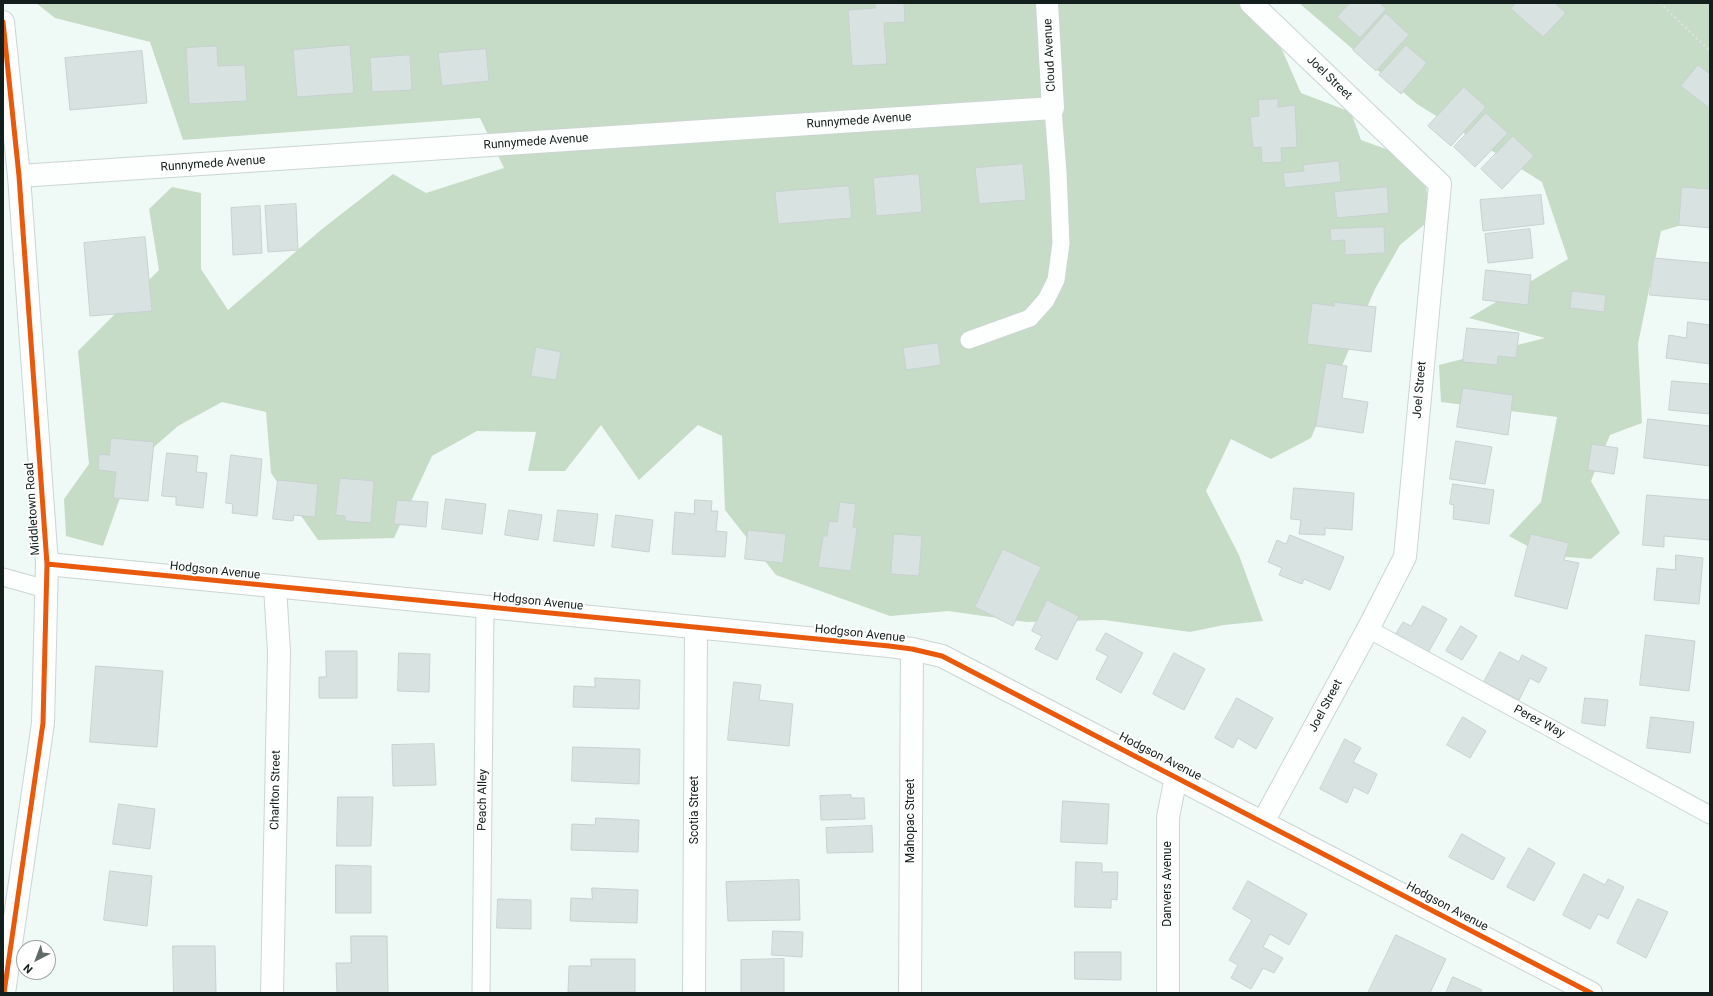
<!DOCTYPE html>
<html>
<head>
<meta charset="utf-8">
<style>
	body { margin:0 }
	#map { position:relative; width:1713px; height:996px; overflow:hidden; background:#effaf7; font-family:Roboto,sans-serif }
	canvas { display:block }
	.frame { position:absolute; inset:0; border:4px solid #131f1c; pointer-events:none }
	.north { position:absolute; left:16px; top:940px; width:40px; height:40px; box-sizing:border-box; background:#fff; border:1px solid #a1a5a4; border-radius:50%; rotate:222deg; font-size:11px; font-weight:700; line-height:16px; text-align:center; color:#131f1c }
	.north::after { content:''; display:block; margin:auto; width:14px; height:18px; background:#606c69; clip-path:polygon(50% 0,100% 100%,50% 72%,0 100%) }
</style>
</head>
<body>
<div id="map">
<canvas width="1713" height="996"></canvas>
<div class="frame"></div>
<div class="north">N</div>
</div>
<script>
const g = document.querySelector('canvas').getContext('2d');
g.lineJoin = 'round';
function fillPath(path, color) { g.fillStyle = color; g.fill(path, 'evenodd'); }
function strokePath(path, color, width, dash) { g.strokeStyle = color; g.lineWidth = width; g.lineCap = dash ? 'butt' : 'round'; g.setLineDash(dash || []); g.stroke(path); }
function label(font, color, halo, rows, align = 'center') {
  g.font = font + ' Roboto,sans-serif'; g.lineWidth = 4; g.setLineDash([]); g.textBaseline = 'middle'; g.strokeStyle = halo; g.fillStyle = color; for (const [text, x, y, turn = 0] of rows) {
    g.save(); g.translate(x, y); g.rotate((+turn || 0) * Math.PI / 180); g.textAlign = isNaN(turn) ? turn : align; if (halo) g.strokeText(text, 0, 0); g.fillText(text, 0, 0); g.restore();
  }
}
const forest = new Path2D(`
	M36,3h1219l28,49 18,41 50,19 10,28 33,12 32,34 4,34 -30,25 -25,44 -64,149 -40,21 -40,-20 -25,52 33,64 24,66 -39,4 -34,7 -86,-12 -78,2 -78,-11 -58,5 -114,-41 -51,-65 -3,-74 -24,-11 -59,55 -38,-55 -36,46h-37l8,-39 -59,-1 -45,25 -38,82 -76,2 -47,-67 -5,-61 -44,-10 -44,24 -47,41 -28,79 -37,-10 -2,-37 25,-35 -11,-113 81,-81 -10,-61 23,-22 29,6v76l27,41 94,-81 71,-55 33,19 78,-25 -24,-50 -297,22 -33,-98 -95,-24z
	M1299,3h411v214l-49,14 -23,113 4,79 -32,12 -19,46 29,52 -29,26 -47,-4 -35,-19 32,-34 16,-85 -116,-15 -2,-37 106,-27 -76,-20 99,-59 -26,-77 -125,-78z`);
const building = new Path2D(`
	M875,3h29l1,19 -21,1 3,41 -35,2 -4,-56 27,-2z
	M1350,3h30l6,6 -26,29 -23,-21z
	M1516,3h39l11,10 -23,24 -32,-28z
	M1386,13l23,22 -33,36 -23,-21z
	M350,45l4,48 -57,4 -4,-47z
	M1406,45l21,18 -26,31 -22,-19z
	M217,46l1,20 27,-1 2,36 -58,3 -3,-56z
	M486,49l3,32 -47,5 -4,-33z
	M142,51l5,52 -77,7 -5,-52z
	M410,55l2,35 -40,2 -2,-34z
	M1698,65l12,9v35l-29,-23z
	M1464,87l22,20 -35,39 -23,-20z
	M1278,99v8l17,-2 2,42 -16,1 1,14 -20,1 -1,-16 -8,1 -3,-31 9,-1 -1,-16z
	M1486,113l22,20 -33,34 -21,-20z
	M1513,136l21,20 -32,33 -21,-20z
	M1339,161l2,21 -56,6 -2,-15 21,-2 -1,-6z
	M1023,164l3,36 -47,4 -4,-36z
	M919,174l3,38 -46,4 -3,-38z
	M849,186l3,32 -74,6 -3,-32z
	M1387,187l2,26 -52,5 -3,-26z
	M1682,187l28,2v39l-31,-3z
	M1541,195l3,29 -61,7 -3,-31z
	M296,204l2,46 -30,2 -3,-46z
	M260,206l2,47 -29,2 -2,-47z
	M1384,227l1,26 -40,2v-15l-14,1 -1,-12z
	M1530,229l3,29 -45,5 -3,-29z
	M145,237l7,74 -62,5 -6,-73z
	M1654,258l56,5v37l-60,-5z
	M1486,270l45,5 -3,30 -45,-5z
	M1572,291l34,4 -2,17 -34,-4z
	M1334,302l42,5 -5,45 -64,-8 5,-41 22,3z
	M1688,322l22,3v39l-44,-6 3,-23 17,3z
	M1467,328l52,5 -3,25 -18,-2 -1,9 -34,-3z
	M938,343l3,22 -35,5 -3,-22z
	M536,347l25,5 -5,28 -25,-4z
	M1326,363l21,3 -5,32 26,4 -5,31 -47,-7z
	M1672,381l38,3v30l-41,-4z
	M1463,388l50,7 -5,40 -51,-8z
	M1648,419l62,7v40l-66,-8z
	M111,438l43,4 -6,59 -35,-3 3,-26 -18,-2 1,-16 10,1z
	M1456,441l36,6 -7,37 -35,-5z
	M1592,444l26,4 -4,26 -26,-4z
	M167,453l31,3 -2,16 11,1 -4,35 -27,-3v-8l-14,-1z
	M231,455l31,4 -5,57 -25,-3 1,-9 -7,-1z
	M340,478l34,3 -3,42 -26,-2v-5l-9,-1z
	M278,480l40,4 -3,33 -21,-2 -1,6 -20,-2z
	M1453,484l41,6 -5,34 -36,-5 1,-14 -4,-1z
	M1294,488l60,5 -2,37 -27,-2v7l-26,-1 2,-14 -10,-1z
	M1647,495l63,5v40l-46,-4v11l-21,-2z
	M446,499l40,5 -4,30 -40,-5z
	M397,500l31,2 -2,25 -32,-3z
	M695,500l17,1 -1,10h7l-2,20 11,1 -2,25 -53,-3 3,-42 19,2z
	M840,502l16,2 -3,23 4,1 -6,43 -33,-4 5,-31h4l2,-15 8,1z
	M509,510l33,5 -4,25 -33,-5z
	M558,510l40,4 -4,32 -40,-5z
	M616,515l37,5 -4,32 -37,-5z
	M748,530l38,4 -3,29 -38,-4z
	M894,534l28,2 -3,40 -28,-2z
	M1531,534l38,9 -5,17 15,3 -12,46 -52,-13z
	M1290,535l54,22 -14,33 -26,-11 -2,5 -23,-9 3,-7 -14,-6 9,-22 9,4z
	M1003,549l38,18 -28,59 -38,-19z
	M1676,555l27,3 -4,46 -45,-4 3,-32 18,2z
	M1047,600l32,16 -22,44 -22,-11 7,-13 -10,-5z
	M1423,606l24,13 -19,34 -33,-18 8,-13 8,4z
	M1461,626l16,10 -15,24 -16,-9z
	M1106,633l37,20 -22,40 -25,-14 12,-23 -12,-6z
	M1646,635l49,6 -6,50 -49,-6z
	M326,651h31v47h-38v-21h7z
	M1500,652l19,10 3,-7 25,13 -8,15 -9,-5 -11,22 -35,-18z
	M399,653l31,1 -1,38 -31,-1z
	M1174,653l31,16 -21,41 -31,-16z
	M96,666l67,5 -6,76 -67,-5z
	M595,678l45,2 -1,29 -66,-2 1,-21 21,1z
	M734,682l27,3 -2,15 34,4 -4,42 -61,-6z
	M1237,698l36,20 -17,31 -18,-11 -5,10 -18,-10z
	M1585,698l23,2 -3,26 -23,-3z
	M1463,717l23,14 -16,27 -23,-13z
	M1651,717l43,5 -4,31 -43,-5z
	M1345,739l16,9 -8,14 24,12 -9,20 -14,-7 -7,16 -27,-14z
	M434,744l2,41 -43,1 -1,-41z
	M573,747l67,2 -1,35 -67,-3z
	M851,795v3h13l1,21 -44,1 -1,-24z
	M338,797h35l-2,49h-34z
	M1063,801l46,3 -2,40 -46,-2z
	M119,804l36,5 -5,40 -37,-5z
	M596,818l43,2 -1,32 -67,-2 1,-26 23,1z
	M872,826l1,26 -46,1 -1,-25z
	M1462,834l43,24 -12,22 -44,-23z
	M1529,848l26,15 -21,38 -27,-14z
	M1076,862l26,1v9h16l-1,28 -6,-1v9l-36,-1z
	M336,865l35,1v47h-35z
	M110,871l42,5 -5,50 -43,-6z
	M1584,874l21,11 3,-6 16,8 -16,32 -10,-5 -8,15 -27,-14z
	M799,880l1,40 -72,1 -2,-39z
	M1248,881l59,33 -18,31 -19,-11 -7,13 20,11 -9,15 -11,-5 -12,21 -20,-11 7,-13 -9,-5 23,-40 -19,-11z
	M592,888l46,2 -1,33 -67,-2 1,-23 21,1z
	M498,899l33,1v29l-34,-1z
	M1638,899l30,13 -22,46 -29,-15z
	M773,931l30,1 -1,25 -30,-2z
	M1396,935l50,24 -16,34h-62z
	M351,936h36l1,57h-51l-1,-30h15z
	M173,946h42l1,47h-42z
	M1075,952h46v28l-46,-1z
	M591,959h44v33h-67l1,-26h22z
	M784,959v34h-43v-33z
	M1453,977l29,13 -2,3h-34z`);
const path = new Path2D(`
	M1660,3l50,48`);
const lane = new Path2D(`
	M969,340l61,-22 16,-18 10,-20 5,-37 -3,-70 -5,-65
	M3,577l43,12
	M1368,629l342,186
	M481,993l4,-386`);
const street = new Path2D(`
	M1251,3l189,181 -35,373 -37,72 -105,193
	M19,176l1034,-68 -6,-105
	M47,564l842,82 23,3 30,7 649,337
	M272,993l7,-341 -4,-65
	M694,993l2,-366
	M910,993l2,-344
	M1168,993v-176l8,-40`);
const secondary = new Path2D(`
	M3,22l16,154 28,388 -4,159 -39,270`);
const cycleway = new Path2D(`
	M3,22l16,154 28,388 -4,159 -39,270
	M47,564l842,82 23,3 30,7 649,337`);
const streetNames = [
	["Cloud Avenue",1050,55,-93],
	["Joel Street",1329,78,44],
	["Runnymede Avenue",859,121,-4],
	["Runnymede Avenue",536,142,-4],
	["Runnymede Avenue",213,164,-4],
	["Joel Street",1420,390,-85],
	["Middletown Road",33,509,-94],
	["Hodgson Avenue",215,571,6],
	["Hodgson Avenue",538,602,6],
	["Hodgson Avenue",860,634,6],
	["Joel Street",1326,706,-62],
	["Perez Way",1539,722,28],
	["Hodgson Avenue",1160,757,27],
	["Charlton Street",276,790,-89],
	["Peach Alley",483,800,-89],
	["Scotia Street",695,810,-90],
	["Mahopac Street",911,821,-90],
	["Danvers Avenue",1168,884,-90],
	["Hodgson Avenue",1447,907,28]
];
fillPath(forest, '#c7dcc7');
fillPath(building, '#d7e2e1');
strokePath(building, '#c7d2d0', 1);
strokePath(lane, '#cbd5d2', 19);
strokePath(street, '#cbd5d2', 24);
strokePath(secondary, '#cbd5d2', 24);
strokePath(path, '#dce0de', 2.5, [2, 3]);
strokePath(lane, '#fdfefe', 17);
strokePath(street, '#fdfefe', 22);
strokePath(secondary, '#fdfefe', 22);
strokePath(cycleway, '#e8590c', 5);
label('12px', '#131f1c', '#fff', streetNames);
</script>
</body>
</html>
